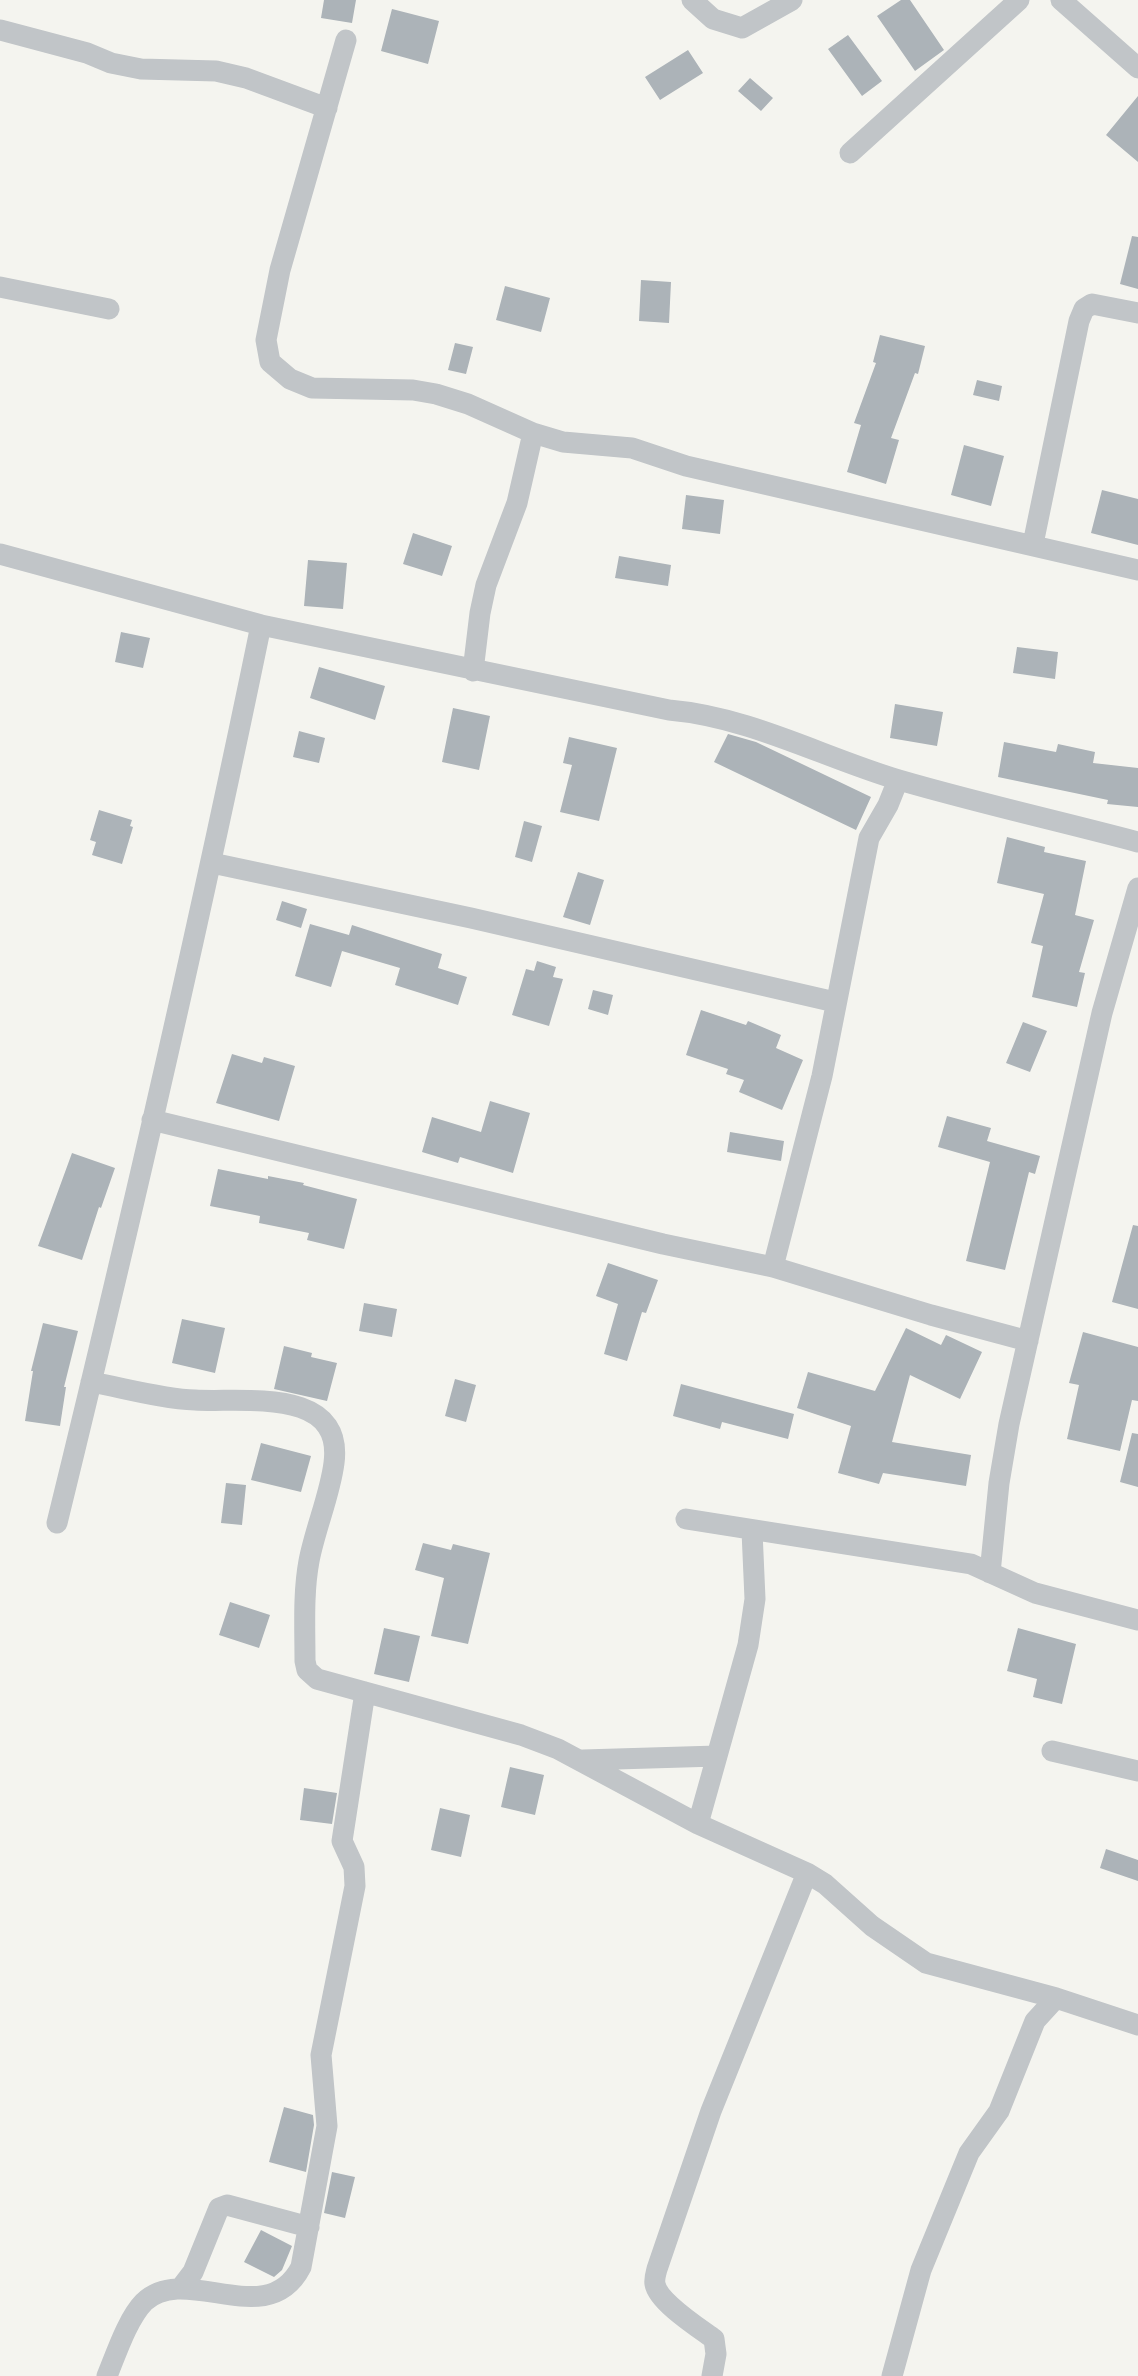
<!DOCTYPE html>
<html>
<head>
<meta charset="utf-8">
<style>
	body { margin:0 }
	canvas { display:block; background:#f4f4ef }
</style>
</head>
<body>
<canvas width="1138" height="2376"></canvas>
<script>
const g = document.querySelector('canvas').getContext('2d');
g.lineJoin = 'round';
function fillPath(path, color) { g.fillStyle = color; g.fill(path, 'evenodd'); }
function strokePath(path, color, width, dash) { g.strokeStyle = color; g.lineWidth = width; g.lineCap = dash ? 'butt' : 'round'; g.setLineDash(dash || []); g.stroke(path); }
const building = new Path2D(`
	M324,0h32l-4,23 -31,-5z
	M901,0h9l34,50 -29,21 -38,-55z
	M392,9l47,12 -11,43 -47,-13z
	M848,35l34,46 -20,15 -34,-47z
	M688,50l15,23 -43,27 -15,-23z
	M750,78l23,20 -12,13 -23,-20z
	M1138,96v66l-32,-27z
	M1132,236l6,1v52l-18,-5z
	M641,280l30,2 -2,41 -30,-2z
	M505,286l45,12 -9,34 -45,-12z
	M880,335l45,11 -7,28 -3,-1 -24,65 8,2 -13,44 -39,-12 14,-47 -7,-2 22,-60 -3,-1z
	M455,343l18,4 -7,27 -18,-4z
	M977,380l25,6 -3,15 -26,-6z
	M964,445l40,11 -13,50 -40,-11z
	M1102,490l36,9v46l-47,-12z
	M686,495l38,5 -4,34 -38,-5z
	M413,533l39,13 -10,30 -39,-12z
	M619,556l52,9 -3,21 -53,-8z
	M308,560l39,3 -4,46 -39,-3z
	M121,632l29,6 -7,30 -28,-6z
	M1017,647l41,5 -3,27 -42,-6z
	M319,667l66,19 -10,34 -65,-22z
	M895,704l48,8 -6,34 -47,-8z
	M453,708l37,8 -11,54 -37,-8z
	M299,731l26,7 -6,25 -26,-6z
	M728,734l28,8 115,55 -15,33 -142,-68z
	M569,737l48,11 -18,73 -39,-9 12,-47 -9,-2z
	M1004,742l52,10 2,-8 37,8 -2,11 45,5v39l-31,-3 1,-4 -110,-23z
	M99,810l33,10 -2,6 3,1 -11,37 -30,-9 4,-13 -6,-2z
	M524,821l18,5 -10,36 -17,-5z
	M1007,837l38,10 -1,5 42,9 -11,54 19,5 -15,52 6,1 -8,34 -45,-10 11,-51 -12,-3 13,-49 -47,-11z
	M578,872l26,8 -14,45 -27,-8z
	M282,901l25,8 -6,19 -25,-8z
	M310,924l39,11 3,-10 90,29 -4,14 29,9 -9,28 -63,-20 5,-17 -58,-17 -11,36 -36,-11z
	M537,961l19,6 -3,10 10,2 -14,47 -37,-11 14,-46 8,2z
	M593,990l20,5 -5,20 -20,-6z
	M701,1010l45,15 2,-4 33,14 -5,13 27,12 -21,50 -43,-18 5,-12 -18,-6 2,-5 -42,-14z
	M1023,1022l24,9 -17,41 -24,-9z
	M232,1054l30,9 2,-6 31,9 -16,55 -63,-18z
	M490,1101l40,12 -17,60 -53,-16 -2,6 -36,-11 10,-35 49,15z
	M947,1116l44,12 -4,13 53,15 -5,18 -6,-2 -24,98 -39,-9 24,-99 -52,-15z
	M730,1132l54,9 -3,20 -54,-9z
	M72,1153l43,15 -14,40 -2,-1 -17,53 -44,-14z
	M218,1169l50,10v-3l36,7 -1,2 54,14 -13,50 -37,-9 2,-7 -50,-10 1,-7 -50,-10z
	M1133,1225l5,1v83l-26,-7z
	M608,1263l50,17 -12,33 -4,-1 -15,49 -23,-7 14,-50 -22,-8z
	M364,1303l33,6 -5,28 -33,-6z
	M182,1319l43,9 -10,45 -43,-10z
	M43,1323l35,8 -14,56h2l-6,39 -35,-5 8,-50h-2z
	M906,1328l35,17 5,-10 36,17 -22,47 -50,-24 -18,67 79,13 -5,31 -83,-13 -4,11 -41,-11 13,-47 -54,-18 11,-36 67,19z
	M1083,1332l55,15v54l-6,-1 -12,51 -53,-12 12,-54 -10,-2z
	M284,1346l28,7 -1,4 26,6 -10,38 -53,-12z
	M455,1379l21,6 -10,37 -21,-6z
	M681,1384l113,30 -6,25 -66,-17 -2,7 -47,-13z
	M1132,1433l6,1v53l-18,-5z
	M261,1443l50,13 -10,36 -50,-12z
	M226,1483l20,2 -4,40 -21,-2z
	M423,1543l28,7 2,-6 37,9 -22,91 -37,-8 13,-58 -29,-8z
	M230,1602l40,13 -11,33 -40,-13z
	M384,1628l36,8 -11,46 -35,-8z
	M1018,1628l58,16 -14,60 -29,-7 4,-18 -30,-8z
	M510,1767l34,8 -9,40 -34,-8z
	M304,1788l33,5 -5,31 -32,-4z
	M440,1808l30,7 -9,42 -30,-7z
	M1106,1849l32,11v21l-38,-13z
	M284,2107l29,8 1,10 -8,47 -37,-10z
	M332,2172l23,5 -10,41 -21,-5z
	M261,2230l31,16 -10,24 -8,7 -30,-15z`);
const street = new Path2D(`
	M692,0l21,19 29,9 50,-28
	M1061,0l77,68
	M0,30l87,23 24,10 30,6 75,2 30,7 81,30
	M346,40l-66,230 -14,70 4,22 20,17 22,9 101,2 23,4 32,10 65,29 30,9 69,6 54,18 452,104
	M850,153l169,-153
	M0,287l109,22
	M1033,544l46,-223 5,-12 8,-5 46,9
	M0,554l261,71 408,85c81,7 153,47 230,70 79,23 160,41 239,62
	M473,671l7,-58 6,-28 31,-82 16,-70
	M212,863l259,55 364,84
	M152,1120l511,124 110,23 158,48 97,26
	M773,1267l49,-191 47,-238 19,-33 10,-25
	M91,1382c33,6 72,17 104,18 47,3 149,-14 139,63 -4,32 -19,66 -25,98 -6,32 -4,67 -4,100l2,9 10,9 204,56 37,14 140,75 109,49 18,11 47,42 54,37 130,35 82,27
	M686,1519l285,45 64,29 103,27
	M57,1523c73,-298 142,-597 204,-898
	M990,1573l9,-90 10,-59 93,-411 36,-125
	M1052,1751l86,20
	M583,1760l134,-4
	M698,1824l50,-179 7,-46 -3,-68
	M180,2289l13,-17 26,-64 8,-3 82,22
	M107,2376c9,-22 21,-58 37,-74 42,-40 123,31 157,-35l26,-141 -6,-71 34,-169 -1,-19 -12,-26 23,-149
	M712,2376l4,-22 -2,-15c-15,-11 -56,-37 -59,-55 -1,-5 1,-11 2,-15l54,-158 96,-238
	M892,2376l29,-106 48,-117 30,-42 36,-90 21,-23`);
fillPath(building, '#acb3b8');
strokePath(street, '#c1c5c8', 21);
</script>
</body>
</html>
